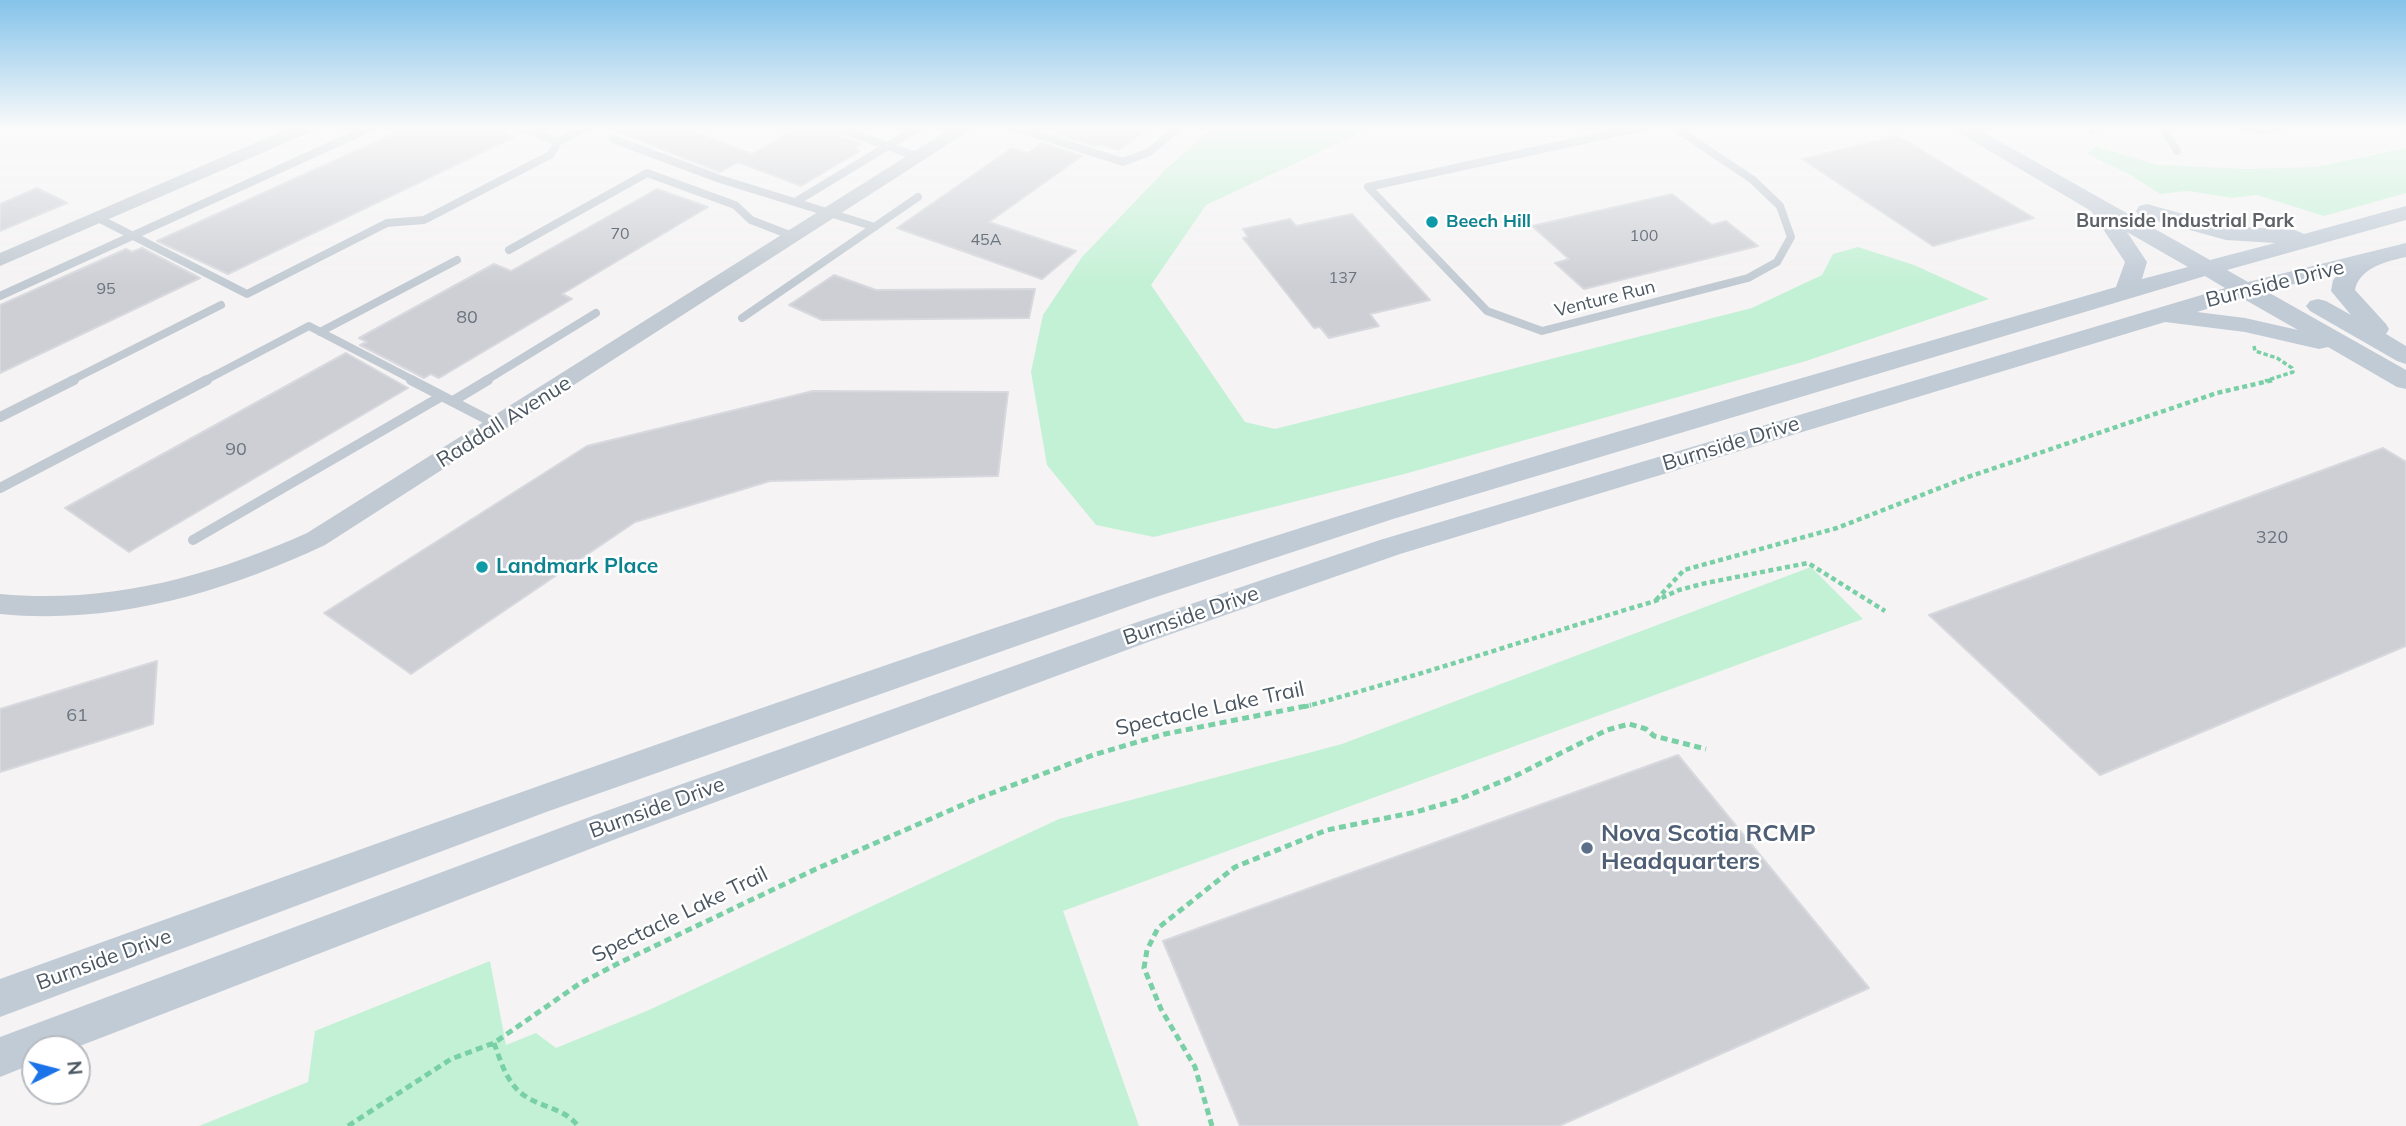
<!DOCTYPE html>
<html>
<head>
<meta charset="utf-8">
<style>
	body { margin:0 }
	#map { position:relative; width:2406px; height:1126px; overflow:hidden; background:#f5f3f3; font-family:Mulish,sans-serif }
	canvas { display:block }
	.north { position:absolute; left:21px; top:1035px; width:70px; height:70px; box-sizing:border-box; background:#fff; border:2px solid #b7bbc0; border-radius:50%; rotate:84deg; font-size:19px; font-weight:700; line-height:28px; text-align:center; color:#4a5661 }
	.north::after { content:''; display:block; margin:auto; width:24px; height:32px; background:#1a73e8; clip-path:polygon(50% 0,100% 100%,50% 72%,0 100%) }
</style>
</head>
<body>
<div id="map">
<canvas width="2406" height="1126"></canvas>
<div class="north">N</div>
</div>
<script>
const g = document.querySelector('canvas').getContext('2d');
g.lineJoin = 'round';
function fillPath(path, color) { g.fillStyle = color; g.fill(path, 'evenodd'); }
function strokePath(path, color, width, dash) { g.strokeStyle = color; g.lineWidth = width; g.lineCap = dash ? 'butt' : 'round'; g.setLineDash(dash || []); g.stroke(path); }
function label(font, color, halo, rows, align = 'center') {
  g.font = font + ' Mulish,sans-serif'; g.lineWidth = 5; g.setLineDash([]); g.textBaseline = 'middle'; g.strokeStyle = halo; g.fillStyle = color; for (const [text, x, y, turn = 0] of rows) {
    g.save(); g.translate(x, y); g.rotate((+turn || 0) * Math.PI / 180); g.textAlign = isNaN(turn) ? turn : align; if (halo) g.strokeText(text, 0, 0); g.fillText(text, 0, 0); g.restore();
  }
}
const green = new Path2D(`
	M1214,127h159l-167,78 -55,80 94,137 30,7 477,-121 70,-33 11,-21 25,-7 56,18 75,34 -183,62 -398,112 -254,64 -58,-12 -49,-60 -16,-93 12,-57 39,-58 85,-89z
	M2096,146l61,19 91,4 68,-2 90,-19v45l-82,23 -67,-21 -25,3 -44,-7 -28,3 -31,-20 -42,-20z
	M1811,567l52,52 -800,292 76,215h-940l109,-44 7,-51 175,-70 16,84 30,-12 20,15 93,-38 410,-191 283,-75z`);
const building = new Path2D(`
	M409,127h80l25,10 -286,137 -71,-33z
	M606,127h73l73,27 47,-27h28l4,6 31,11 -8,4 6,3 -59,35 -63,-24 -18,10z
	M1063,127h87l-31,23 -20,-6 -4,2 -39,-12z
	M1898,136l136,82 -101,28 -131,-87z
	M1042,143l40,13 -93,66 87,29 -34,28 -145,-51 115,-80 16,5z
	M37,188l30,15 -67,28v-27z
	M657,189l51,18 -146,87 10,5 -133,79 -8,-4 -7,4 -64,-33 7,-3 -8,-4 135,-74 17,7z
	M1672,194l40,31 14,-4 32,25 -174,43 -29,-26 14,-4 -37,-33z
	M1352,214l78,86 -60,14 9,12 -50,12 -9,-11 -6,1 -71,-90 5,-1 -5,-8 47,-10 6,7z
	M142,248l58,30 -200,95v-68l126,-56 6,3z
	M834,275l42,15 159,-1 -6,29 -207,2 -33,-15z
	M346,353l62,35 -279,164 -64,-44z
	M813,391l195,1 -10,84 -228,5 -135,41 -224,152 -87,-61 263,-167z
	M2383,448l23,14v184l-306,129 -171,-160z
	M157,661l-4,63 -153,48v-63z
	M1678,755l191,233 -310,138h-319l-77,-185z`);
const pathFar2 = new Path2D(`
	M2254,346l1,5 22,7 15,10 1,4 -28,9`);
const pathFar1 = new Path2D(`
	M1656,600l28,-30 153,-42 131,-51 249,-84 56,-13
	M1304,707c118,-32 234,-71 351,-106l24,-11 27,-7 102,-20 77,48`);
const path = new Path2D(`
	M494,1043c7,19 13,41 31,53 18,12 39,12 53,30
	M348,1126l103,-67 43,-16 85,-59 38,-20 199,-95 160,-70 117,-44 72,-21 146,-29
	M1212,1126l-17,-59 -34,-58 -17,-41 3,-18 11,-22 77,-61 92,-37 89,-18 41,-12 58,-24 92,-46 22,-6 17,5 8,7 52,13`);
const serviceFar1 = new Path2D(`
	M520,127l38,15
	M833,127l86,30
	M1013,127l110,35 26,-10 30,-25
	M1643,127l-275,60 119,124 55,20 206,-53 29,-16 14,-25 -11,-31 -27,-26 -79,-53
	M2090,127l2,3
	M2162,127l15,24
	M2247,127l17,3 16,-3
	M613,139l107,40 155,48
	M797,201l122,-74
	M98,218l149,76 140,-71 37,-3 126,-65 8,-13 29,-15
	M509,250l138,-77 88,32 16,15 44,17
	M0,296l372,-169
	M742,318l176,-121
	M320,332l137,-72
	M70,381l151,-76
	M204,381l105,-55 106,55
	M485,381l111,-68`);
const service = new Path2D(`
	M411,380l87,45
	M453,401l35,-21
	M0,417l74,-37
	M0,488l207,-108
	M193,540l249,-144`);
const tertiary = new Path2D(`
	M292,127h24l-3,4 -313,135v-13z
	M953,127h22l-650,418c-103,48 -211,80 -325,69v-20c108,10 209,-17 307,-61z`);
const secondary = new Path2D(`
	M1949,127h25l236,133 65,-17 -49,-3 -87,-24 -3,-5 3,-5 8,-2 80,22 68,4 9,4 102,-28v14l-179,50 21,12 158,-39v14c-19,4 -47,11 -51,33l31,34 3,5 -3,5 20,12v18l-9,-3 -87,-50 -4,-5 4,-5 8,-2 8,2 25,14 -20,-24 2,-11 6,-7 -73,18 140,79v19l-9,-2 -69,-40 -9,2 -74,-17 -80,-10 -765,232 -249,87 -530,196 -549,212h-37v14l-35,14v-40l595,-222 534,-190 251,-85 845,-252 -20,-12 -812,243 -243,80 -601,212 -549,206v-38c375,-135 751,-271 1130,-396 326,-108 657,-200 986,-296l9,-25 -34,-51zM2127,232l61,35 -46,12 5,-17zM2242,298l56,32 -53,-12 -48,-6z`);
const markers = [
	[1432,222,7,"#0f9aa8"],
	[482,567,7,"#0f9aa8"],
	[1587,848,7,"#5c6f8a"]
];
const farNumbernames = [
	["70",620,234],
	["100",1644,236],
	["45A",986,240],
	["137",1343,278],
	["95",106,289]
];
const farCulturenames = [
	["Beech Hill",1446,222]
];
const farStreetnames = [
	["Venture Run",1605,299,-14]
];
const numberNames = [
	["80",467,318],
	["90",236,450],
	["320",2272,538],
	["61",77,716]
];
const farNeighbourhoodnames = [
	["Burnside Industrial Park",2185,221]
];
const streetNames = [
	["Burnside Drive",2275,284,-14],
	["Raddall Avenue",504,422,-32],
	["Burnside Drive",1731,444,-17],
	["Burnside Drive",1191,616,-19],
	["Spectacle Lake Trail",1210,709,-12],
	["Burnside Drive",657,808,-20],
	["Spectacle Lake Trail",680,915,-26],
	["Burnside Drive",104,960,-20]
];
const cultureNames = [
	["Landmark Place",496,567]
];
const nearServicenames = [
	["Nova Scotia RCMP",1601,834],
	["Headquarters",1601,862]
];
fillPath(green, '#c3f1d5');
fillPath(building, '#cdcfd5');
strokePath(building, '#d7d9de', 2);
strokePath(pathFar2, '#7ad0a6', 3.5, [4.5, 2.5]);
strokePath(pathFar1, '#7ad0a6', 4.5, [5, 3.5]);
strokePath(path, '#7ad0a6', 5, [7, 4.5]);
strokePath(serviceFar1, '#c1cad2', 8);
strokePath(service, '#c1cad2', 10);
fillPath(tertiary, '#c1cad2');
fillPath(secondary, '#c1cbd6');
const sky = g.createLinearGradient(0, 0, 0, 285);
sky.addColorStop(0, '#85c3ea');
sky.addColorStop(0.45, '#fafafa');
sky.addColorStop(1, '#fafafa00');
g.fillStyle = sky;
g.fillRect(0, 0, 2406, 285);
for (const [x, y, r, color] of markers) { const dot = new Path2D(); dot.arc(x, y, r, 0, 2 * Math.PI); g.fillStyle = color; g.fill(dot); strokePath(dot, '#fff', 2.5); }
label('16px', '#6b747e', null, farNumbernames);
label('bold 18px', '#0d838f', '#fff', farCulturenames, 'left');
label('18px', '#4a5661', '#fff', farStreetnames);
label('18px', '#6b747e', null, numberNames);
label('bold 19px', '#5f6368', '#fff', farNeighbourhoodnames);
label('21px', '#4a5661', '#fff', streetNames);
label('bold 21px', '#0d838f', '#fff', cultureNames, 'left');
label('bold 24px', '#4e5e75', '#fff', nearServicenames, 'left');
</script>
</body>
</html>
